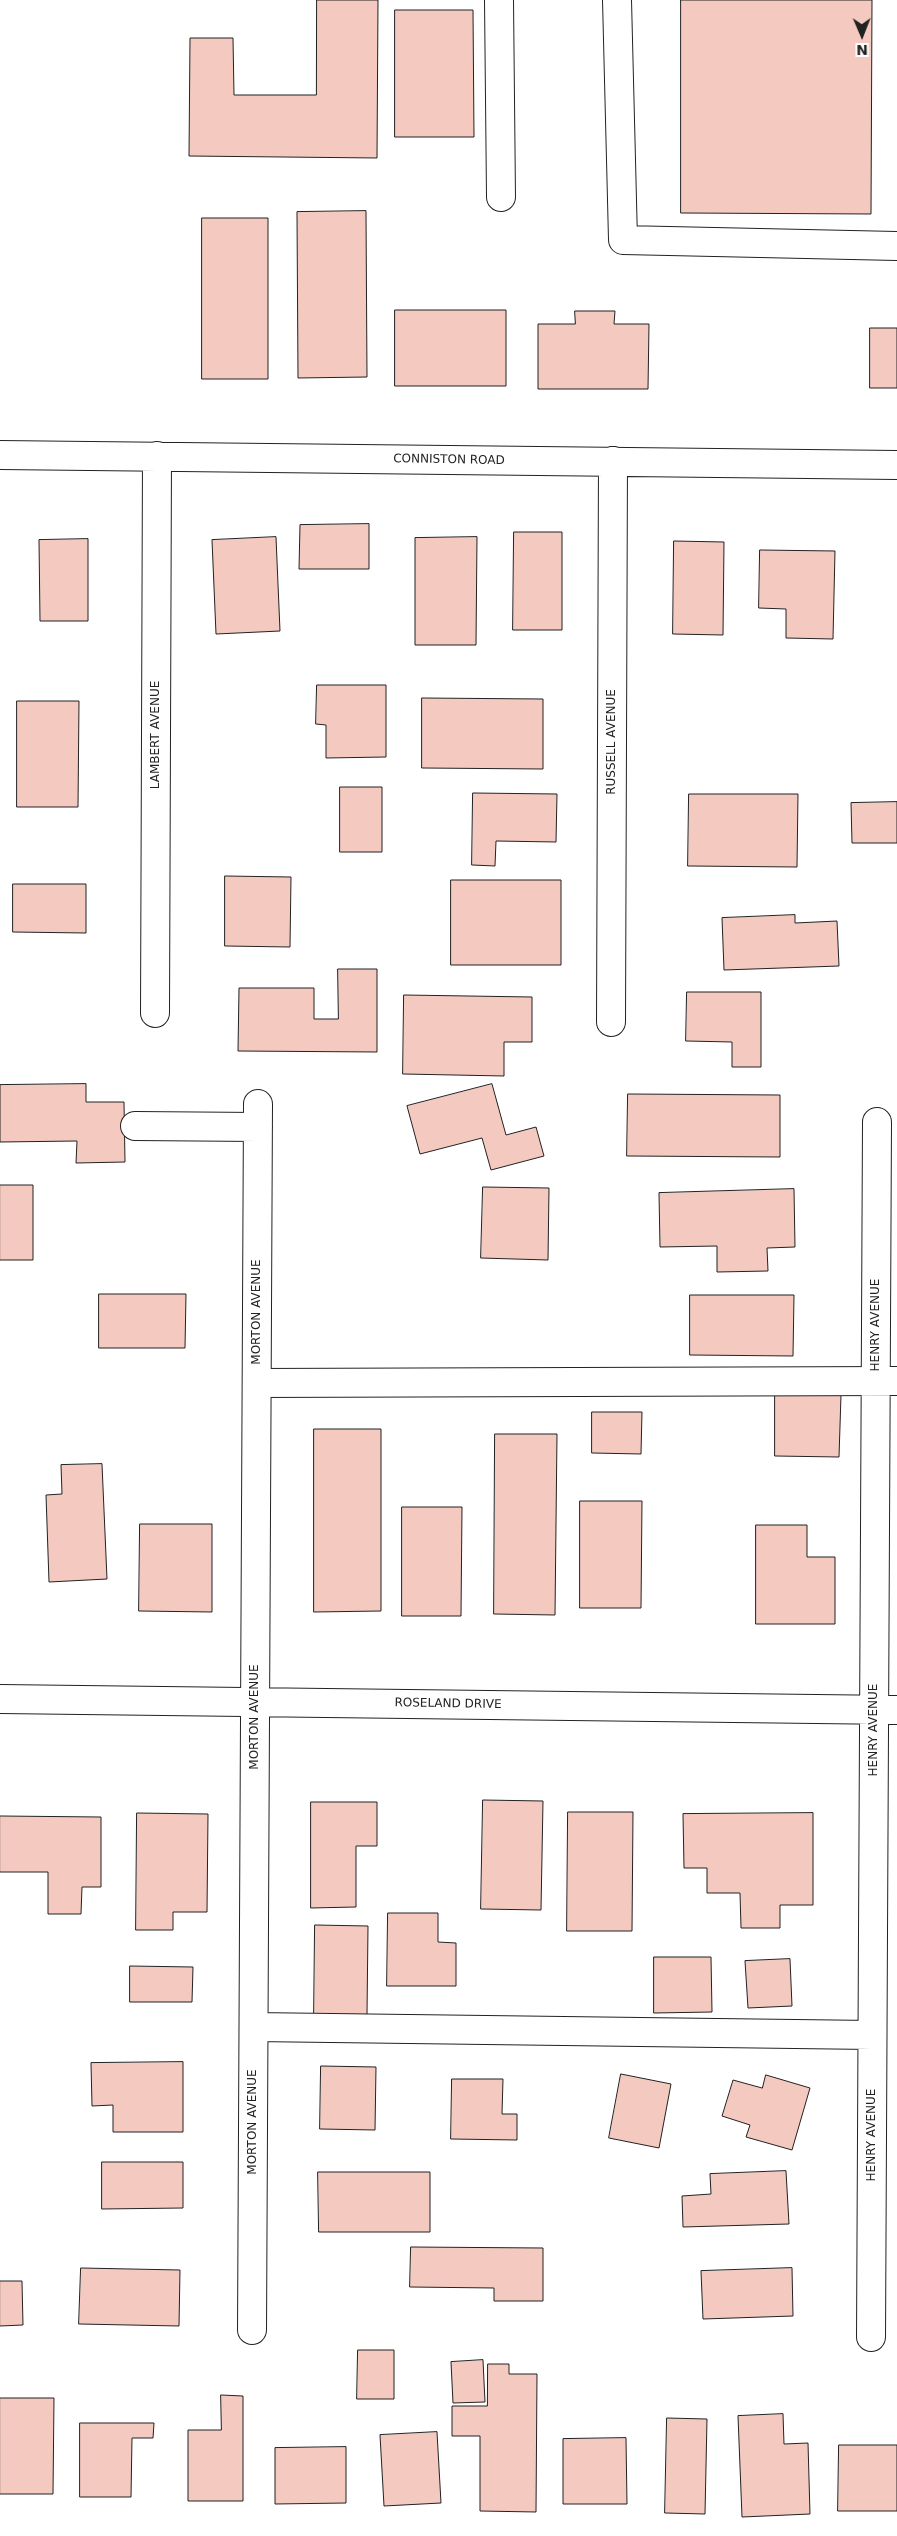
<!DOCTYPE html>
<html>
<head>
<meta charset="utf-8">
<style>
	body { margin:0 }
	#map { position:relative; width:897px; height:2536px; overflow:hidden; background:#fff; font-family:"DejaVu Sans",sans-serif }
	canvas { display:block }
	.north { position:absolute; left:837px; top:10px; width:50px; height:50px; -webkit-text-stroke:4px #fff; paint-order:stroke; rotate:179deg; font-size:14px; font-weight:700; line-height:20px; text-align:center; color:#222 }
	.north::after { content:''; display:block; margin:auto; width:18px; height:22px; background:#222; clip-path:polygon(50% 0,100% 100%,50% 72%,0 100%) }
</style>
</head>
<body>
<div id="map">
<canvas width="897" height="2536"></canvas>
<div class="north">N</div>
</div>
<script>
const g = document.querySelector('canvas').getContext('2d');
g.lineJoin = 'round';
function fillPath(path, color) { g.fillStyle = color; g.fill(path, 'evenodd'); }
function strokePath(path, color, width, dash) { g.strokeStyle = color; g.lineWidth = width; g.lineCap = dash ? 'butt' : 'round'; g.setLineDash(dash || []); g.stroke(path); }
function label(font, color, halo, rows, align = 'center') {
  g.font = font + ' "DejaVu Sans",sans-serif'; g.lineWidth = 4; g.setLineDash([]); g.textBaseline = 'middle'; g.strokeStyle = halo; g.fillStyle = color; for (const [text, x, y, turn = 0] of rows) {
    g.save(); g.translate(x, y); g.rotate((+turn || 0) * Math.PI / 180); g.textAlign = isNaN(turn) ? turn : align; if (halo) g.strokeText(text, 0, 0); g.fillText(text, 0, 0); g.restore();
  }
}
const building = new Path2D(`
	M317,0h61l-1,158 -188,-2 1,-118h43l1,57h82z
	M681,0h191l-1,214 -190,-1z
	M395,10h78l1,127h-79z
	M366,211l1,166 -69,1 -1,-166z
	M202,218h66v161h-66z
	M395,310h111v76h-111z
	M575,311h40l-1,13h35l-1,65h-110v-65h37z
	M870,328h27v60h-27z
	M369,524v45h-70l1,-44z
	M514,532h48v98h-49z
	M276,537l4,94 -64,3 -4,-94z
	M477,537l-1,108h-61v-107z
	M88,539v82h-48l-1,-81z
	M674,541l50,1 -1,93 -50,-1z
	M760,550l75,1 -2,88 -47,-1v-29l-27,-1z
	M317,685h69v72l-60,1v-33l-10,-1z
	M422,698l121,1v70l-121,-1z
	M17,701h62l-1,106h-61z
	M340,787h42v65h-42z
	M473,793l84,1 -1,48 -60,-1 -1,25 -23,-1z
	M689,794h109l-1,73 -109,-1z
	M897,802v41h-45l-1,-40z
	M225,876l66,1 -1,70 -65,-1z
	M451,880h110v85h-110z
	M13,884h73v49l-73,-1z
	M795,915v8l42,-2 2,45 -115,4 -2,-52z
	M338,969h39v83l-139,-1 1,-63h75v31h24z
	M687,992h74v75h-29v-25l-46,-1z
	M404,995l128,2v45h-28v34l-101,-2z
	M86,1084v18h38l1,60 -49,1 1,-22 -77,1v-57z
	M492,1084l14,51 30,-8 8,29 -53,14 -9,-32 -62,16 -13,-48z
	M628,1094l152,1v62l-153,-1z
	M0,1185h33v75h-33z
	M483,1187l66,1 -1,72 -67,-2z
	M794,1189l1,58 -28,1 1,23 -51,1v-26l-57,1 -1,-54z
	M99,1294h87l-1,54h-86z
	M690,1295h104l-1,61 -103,-1z
	M775,1394l66,1 -2,62 -64,-1z
	M592,1412h50l-1,42 -49,-1z
	M314,1429h67v182l-67,1z
	M495,1434h62l-2,181 -61,-1z
	M102,1464l5,115 -58,3 -3,-87 16,-1 -1,-29z
	M580,1501h62l-1,107h-61z
	M402,1507h60l-1,109h-59z
	M140,1524h72v88l-73,-1z
	M756,1525h51v32h28v67h-79z
	M483,1800l60,1 -2,109 -60,-1z
	M311,1802h66v44h-21v61l-45,1z
	M568,1812h65l-1,119h-65z
	M137,1813l71,1 -1,98h-34v18h-37z
	M813,1813v92h-33v23h-39l-1,-35h-33v-25h-23l-1,-54z
	M0,1816l101,1v70h-19l-1,27h-33v-42h-48z
	M388,1913h50v29l18,1v43h-69z
	M315,1925l53,1 -1,89h-53z
	M654,1957h57l1,55 -58,1z
	M790,1959l2,47 -44,2 -3,-47z
	M130,1966l63,1 -1,35h-62z
	M183,2062v70h-70v-27l-21,1 -1,-43z
	M321,2066l55,1 -1,63 -55,-1z
	M621,2074l50,10 -12,64 -50,-10z
	M766,2075l44,13 -18,62 -46,-13 4,-12 -28,-9 11,-36 29,8z
	M452,2079h51l-1,35h15v26l-66,-1z
	M102,2162h81v46l-81,1z
	M786,2171l3,53 -106,3 -1,-31 29,-2 -1,-20z
	M318,2172h112v60h-111z
	M411,2247l132,1v53h-49v-13l-84,-1z
	M81,2268l99,2 -1,56 -100,-2z
	M792,2268l1,48 -90,3 -2,-48z
	M0,2281h22l1,44 -23,1z
	M358,2350h36v49h-37z
	M483,2360l2,42 -32,1 -2,-41z
	M488,2364h21v10h28l-1,138 -56,-1v-75h-28v-30h35z
	M221,2395l22,1v105h-55v-71h33z
	M0,2398h54l-1,96h-53z
	M783,2414l1,30 24,-1 2,71 -68,3 -4,-101z
	M667,2418l40,1 -2,95 -40,-1z
	M80,2423h74l-1,15h-21l-1,59h-51z
	M437,2432l4,71 -57,3 -4,-71z
	M626,2438l1,66h-64v-65z
	M839,2445h58v66h-59z
	M346,2447v56l-71,1v-56z`);
const minor = new Path2D(`
	M499,0l2,197
	M617,0l6,240 274,6
	M0,455l897,10
	M155,1013l2,-557
	M611,1022l2,-561
	M135,1126l123,1
	M257,1383l640,-2
	M0,1699l897,11
	M254,2027l618,8
	M252,2330l6,-1226
	M871,2337l6,-1215`);
const streetNames = [
	["CONNISTON ROAD",449,460,1],
	["LAMBERT AVENUE",156,735,-90],
	["RUSSELL AVENUE",612,742,-90],
	["MORTON AVENUE",257,1312,-90],
	["HENRY AVENUE",876,1325,-90],
	["ROSELAND DRIVE",448,1704,1],
	["MORTON AVENUE",255,1717,-90],
	["HENRY AVENUE",874,1730,-90],
	["MORTON AVENUE",253,2122,-90],
	["HENRY AVENUE",872,2135,-90]
];
fillPath(building, '#f3c9c0');
strokePath(building, '#222', 1);
strokePath(minor, '#222', 30);
strokePath(minor, '#fff', 28);
label('12px', '#222', '#fff', streetNames);
</script>
</body>
</html>
